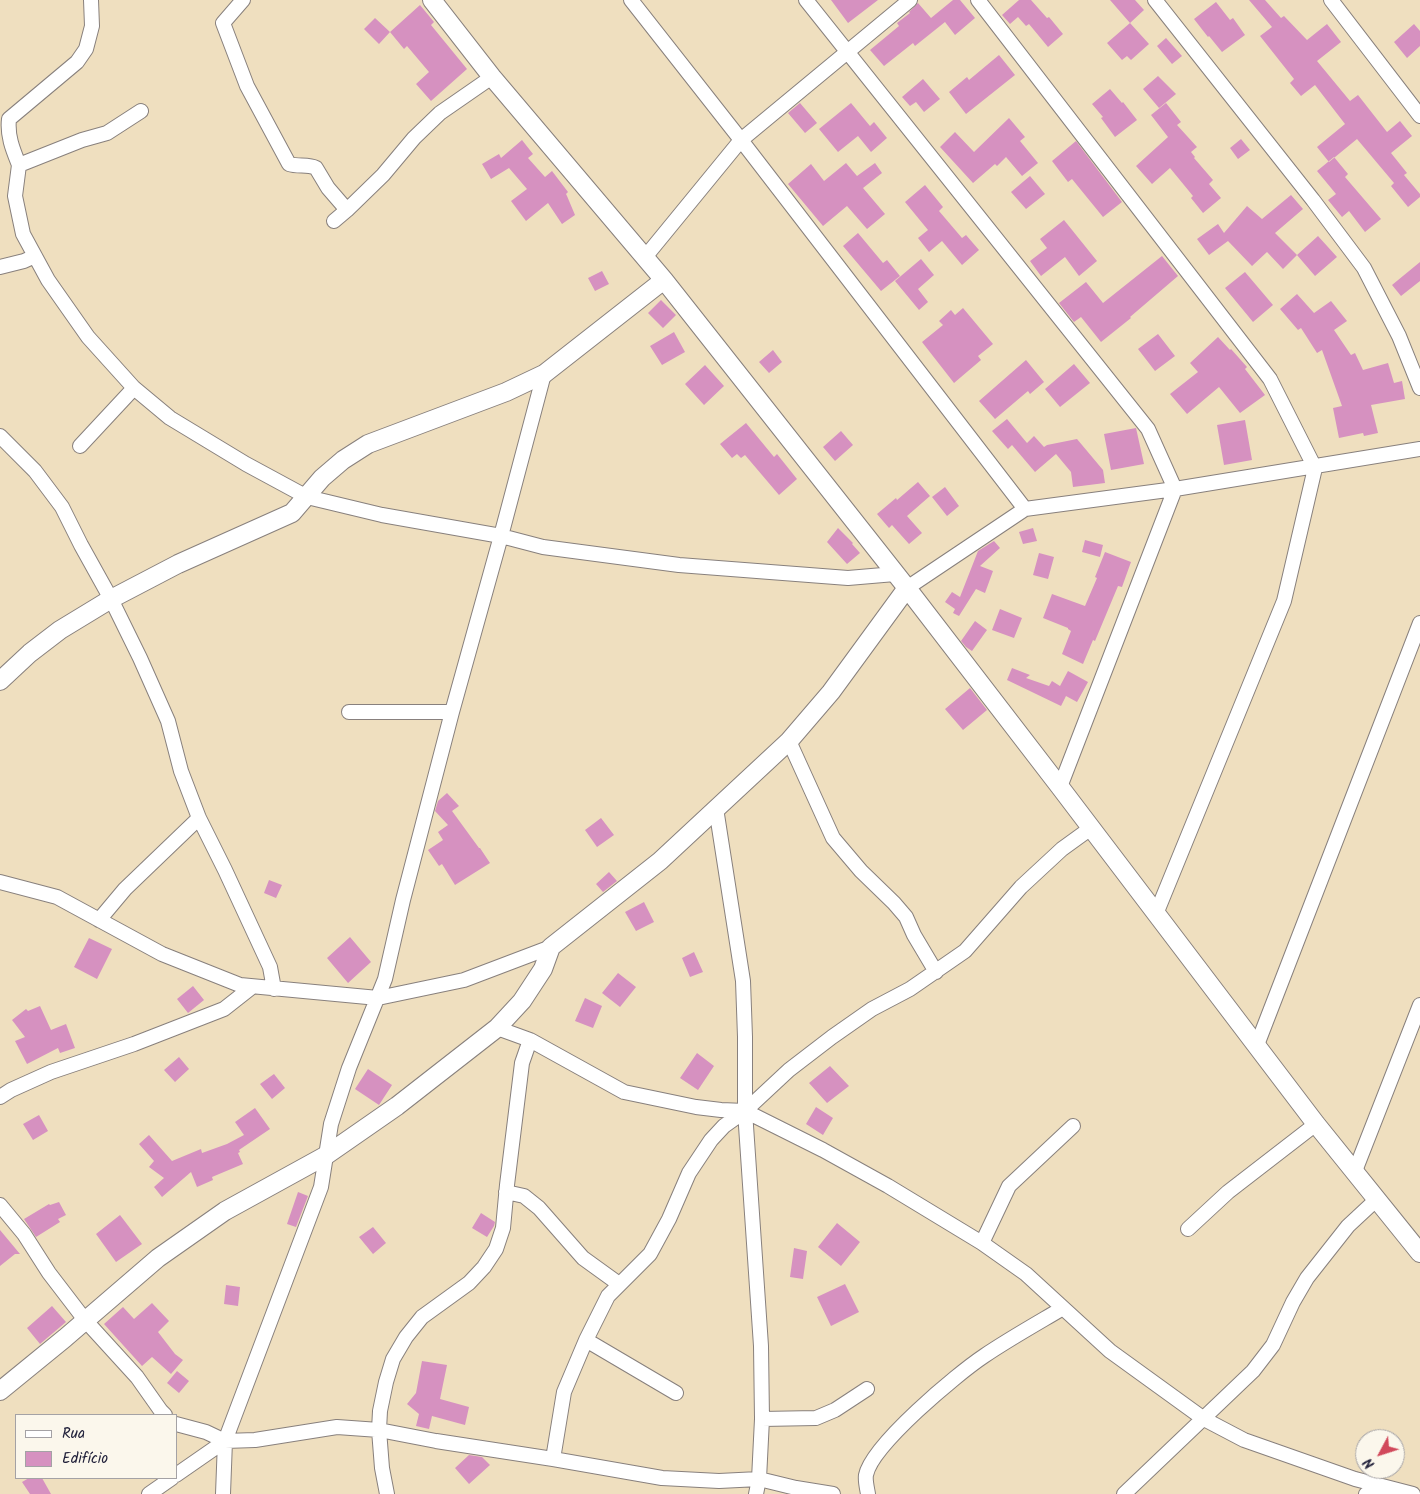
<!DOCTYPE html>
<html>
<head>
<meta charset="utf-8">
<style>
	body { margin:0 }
	#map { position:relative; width:1420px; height:1494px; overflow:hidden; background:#efdfbf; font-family:Kalam,sans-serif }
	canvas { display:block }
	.legend { position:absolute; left:15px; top:1414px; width:162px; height:65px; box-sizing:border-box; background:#fbf7ec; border:1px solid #a4a2a5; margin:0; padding:6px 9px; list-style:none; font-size:15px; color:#22223b }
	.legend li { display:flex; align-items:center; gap:10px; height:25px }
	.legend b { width:25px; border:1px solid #a4a2a5 }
	.north { position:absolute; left:1355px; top:1429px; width:50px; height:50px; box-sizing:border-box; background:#fbf7ec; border:1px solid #a4a2a5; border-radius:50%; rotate:230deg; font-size:14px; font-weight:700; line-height:20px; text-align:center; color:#22223b }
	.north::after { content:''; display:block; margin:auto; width:18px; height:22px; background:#d1495b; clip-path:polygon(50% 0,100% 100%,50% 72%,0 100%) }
</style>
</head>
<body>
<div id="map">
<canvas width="1420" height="1494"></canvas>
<ul class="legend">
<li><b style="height:6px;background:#fff"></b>Rua</li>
<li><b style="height:14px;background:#d691c0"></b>Edifício</li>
</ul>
<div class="north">N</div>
</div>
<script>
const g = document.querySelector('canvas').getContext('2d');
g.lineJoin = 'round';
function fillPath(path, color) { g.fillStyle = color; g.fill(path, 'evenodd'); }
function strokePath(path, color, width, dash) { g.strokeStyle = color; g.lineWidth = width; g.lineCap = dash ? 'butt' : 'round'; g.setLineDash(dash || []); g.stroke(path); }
const building = new Path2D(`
	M831,0h47l-30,23z
	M953,0h7l15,18 -20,17 -10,-13 -30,24 -2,-3 -29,23 -14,-16 29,-24 -2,-3 13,-10 -1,-1 9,-9 13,15z
	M1019,0h12l16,18 2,-1 14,17 -15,13 -19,-23 -3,2 -8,-9 -8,7 -8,-9z
	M1110,0h25l9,10 -14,13z
	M1249,0h16l16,18 3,-2 23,24 20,-16 14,18 -24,19 33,40 8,-6 29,37 13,-11 12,15 -21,17 16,20 -3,2 16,19v3l-12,10 -17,-21 3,-3 -37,-44 -28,23 -12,-15 28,-23 -30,-39 -14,11 -11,-13 4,-4 -34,-43 12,-9z
	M1216,2l14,18 3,-2 12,17 -23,17 -13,-16 -1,1 -14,-18z
	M420,5l14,17 -3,3 36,44 -36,32 -15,-17 13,-12 -22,-26 -3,3 -14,-17z
	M375,18l15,14 -11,12 -15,-15z
	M1130,23l19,21 -18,16 -4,-4 -5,4 -15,-17z
	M1414,24l6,7v15l-13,12 -13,-16z
	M1166,38l16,18 -10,8 -15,-18z
	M999,55l16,20 -49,39 -17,-22 18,-15 2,3z
	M1158,76l18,18 -17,14 -16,-19z
	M923,79l17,20 -16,13 -8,-10 -6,4 -8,-9z
	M1110,89l12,14 1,-1 14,18 -22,17 -14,-19 2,-1 -11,-13z
	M800,103l17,20 -12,10 -17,-20z
	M851,103l19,23 4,-4 13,16 -16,14 -13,-16 -20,16 -19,-23z
	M1166,103l15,19 -4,3 20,22 -6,5 4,5 -1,1 19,22 -4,4 12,14 -18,15 -12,-15 2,-2 -23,-28 -18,16 -16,-18 32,-29 -17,-22z
	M1009,118l16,19 -5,4 18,22 -16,13 -16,-19 -9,9 -2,-2 -22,19 -33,-36 15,-15 19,20z
	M1241,139l9,11 -12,9 -8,-11z
	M522,140l11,14 -5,4 17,19 7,-6 16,21 -2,2 1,2 8,19 -13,9 -14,-21 -22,18 -15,-20 16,-12 -18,-21 -18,11 -9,-15 17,-10 2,4z
	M1076,141l46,61 -19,15 -31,-38 -4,3 -16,-21z
	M1334,157l14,17 -3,3 36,42 -16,13 -16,-21 -7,6 -14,-17 8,-6 -19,-23z
	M846,163l11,13 18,-13 7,10 -19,15 22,26 -18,15 -20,-23 -24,20 -35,-42 23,-20 13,17z
	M1030,176l15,18 -19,15 -15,-17z
	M925,185l18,22 -4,4 23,27 4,-3 13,15 -17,15 -20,-24 -13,11 -11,-14 10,-8 -23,-28z
	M1291,195l12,14 -28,24 22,22 -14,14 -16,-17 -15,14 -24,-25 -19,14 -12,-16 21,-15 6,9 23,-27 15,13z
	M1064,220l33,41 -18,15 -14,-19 -24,19 -11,-15 17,-13 -7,-9z
	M858,233l25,30 4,-3 13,16 -19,15 -38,-45z
	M1318,236l19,21 -22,19 -18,-21z
	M1162,256l16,20 -48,41 1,1 -30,24 -20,-25 -7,5 -15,-19 27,-21 17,21z
	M921,259l13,16 -16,14 10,13 -9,8 -24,-29z
	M1420,262v19l-19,15 -9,-11z
	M602,271l7,13 -14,7 -7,-13z
	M1245,272l28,33 -20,17 -28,-34z
	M1297,294l17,19 17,-12 16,20 -13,9 17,25 4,-2 8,17 25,-7 6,20 8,-2 3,18 -34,6 7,28 -14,3 -1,-3 -24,5 -6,-30 9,-2 -20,-56 -5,3 -16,-25 -3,2 -18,-21z
	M661,300l15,15 -13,13 -15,-15z
	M963,308l30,36 -15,12 3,4 -27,23 -32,-41 21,-17 -4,-4 12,-11 4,5z
	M674,332l11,20 -23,13 -12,-19z
	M1158,334l17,22 -20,15 -17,-22z
	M1218,337l12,13 1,-1 16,18 -2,2 20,26 -25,18 -21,-26 -32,27 -17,-20 28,-22 -8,-9z
	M773,350l9,12 -13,11 -10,-11z
	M1026,360l18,22 -14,12 -2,-3 -33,28 -16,-18z
	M1074,364l16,19 -30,24 -15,-18z
	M705,365l19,21 -20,19 -19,-21z
	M1007,419l20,24 7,-7 10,11 3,-2 30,-6 26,31 2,13 -32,4 -2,-15 -15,-18 -21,18 -23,-27 -4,4 -16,-18z
	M1245,420l7,40 -28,5 -7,-40z
	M746,423l28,34 3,-3 20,25 -18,16 -34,-40 -4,3 -4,-4 -5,4 -12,-14z
	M1136,428l8,36 -33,6 -7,-36z
	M841,431l12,14 -18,16 -12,-14z
	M918,482l12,14 -23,20 15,17 -13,11 -17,-19 -3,3 -12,-14 19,-16 1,2z
	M945,487l14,19 -12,10 -15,-19z
	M838,528l15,15 -1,1 8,9 -13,11 -20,-22z
	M1033,528l4,13 -14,3 -4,-12z
	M1085,540l18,5 -3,12 -18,-5z
	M994,541l6,7 -20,18 13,5 -8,22 -9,-4 -17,27 -6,-3 2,-4 -10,-7 7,-10 8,5 18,-46z
	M1105,552l26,10 -9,25 -4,-1 -23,55 -2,-1 -10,24 -21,-10 9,-23 -3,-2v-1l-25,-10 9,-24 33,12 12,-28 -2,-1z
	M1039,553l15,4 -6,22 -15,-4z
	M1000,609l22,9 -8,20 -22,-8z
	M975,621l12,9 -15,21 -6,-4 -5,-6z
	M1012,668l18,7 -4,3 23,8 3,-5 8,5 8,-15 20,11 -11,20 -11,-6 -5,10 -54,-26z
	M970,688l17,22 -24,20 -18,-21z
	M447,793l12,13 -7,5 27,37h1l10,15 -35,22 -13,-21 -3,2 -11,-16 15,-10 -5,-8 10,-7 -13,-14 3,-10z
	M601,818l13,17 -17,12 -12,-17z
	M609,872l8,9 -14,11 -7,-8z
	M269,880l13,5 -6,13 -12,-5z
	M644,902l10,20 -18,9 -11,-19z
	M350,937l21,25 -23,21 -21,-25z
	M89,938l23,11 -15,30 -23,-12z
	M694,952l9,20 -13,5 -8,-19z
	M618,973l18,14 -16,20 -18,-14z
	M193,986l11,14 -16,13 -11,-14z
	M585,998l17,8 -9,22 -18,-7z
	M40,1006l11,24 15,-6 9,24 -15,5 -2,-5 -31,16 -12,-23 10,-4 -13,-17 14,-11 2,2z
	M697,1053l17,13 -16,24 -18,-12z
	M179,1057l10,12 -14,13 -11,-12z
	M830,1066l19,20 -22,17 -18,-20z
	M368,1069l24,16 -13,20 -24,-16z
	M274,1074l11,14 -13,11 -12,-15z
	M816,1107l17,11 -10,17 -17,-11z
	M255,1108l15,21 -31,21 1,2 -2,1 5,11 -31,13 1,3 -16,7 -6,-15 -29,25 -8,-10 10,-9 -15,-11 5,-6 -15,-17 10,-9 23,26 29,-12 1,4 25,-9 17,-9 -9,-13z
	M39,1115l9,16 -15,9 -10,-16z
	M298,1192l10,4 -12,31 -9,-3z
	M59,1202l7,13 -8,4 2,3 -24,15 -12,-18 25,-15 1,1z
	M481,1213l14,9 -1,4 -7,11 -15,-9z
	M120,1215l22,29 -26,18 -20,-28z
	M837,1223l23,19 -19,24 -23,-19z
	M373,1227l13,16 -13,11 -14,-17z
	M0,1230l20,24h-5l-15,12z
	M794,1248l13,3 -4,28 -13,-2z
	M845,1284l14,28 -28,14 -14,-29z
	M226,1285l14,2 -2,19 -14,-2z
	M152,1303l17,18 -11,11 17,22 8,6 -12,14 -19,-17 -10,9 -38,-42 19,-17 11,12z
	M52,1306l14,16 -26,22 -13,-16z
	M422,1361l25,4 -7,34 29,8 -4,18 -33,-9 -3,13 -13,-3 3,-12 -12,-10 9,-11z
	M177,1371l12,10 -10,12 -12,-10z
	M469,1455l13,2 8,8 -21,19 -14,-16z
	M29,1478h13l9,16h-21l-8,-12z`);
const minor = new Path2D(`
	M243,0l-20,23 24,63 42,78c9,3 19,0 27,4l12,20 19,22
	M631,0l110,140 284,369
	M806,0l342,429 27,60 -115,298
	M978,0l292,379 45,89 -31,133 -128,313
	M1155,0l158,200 51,68 35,68 21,52
	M1331,0l89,116
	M141,111l-34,22 -25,7 -63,25 -4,31 8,38 25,46 40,57 46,51 36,30 76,46 61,33 75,18 119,21 42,11 136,18 169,13 47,-4
	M19,165c-6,-15 -12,-29 -10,-46l68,-57 9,-13 6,-23 -1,-26
	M334,221l13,-11 36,-35 31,-37 26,-25 52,-36
	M646,256l95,-116 169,-140
	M0,267l24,-6 11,-5
	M0,436l35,35 27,36 19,38 30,54 29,59 28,63 13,50 18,47 26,52 45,97 4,22
	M80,446l54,-58
	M907,588l118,-79 150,-20 245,-40
	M349,712h103
	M789,741l44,97 28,33 33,32 12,14 8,18 22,37
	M716,808l27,173 2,56v74l16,235 1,73 -3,60 -3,15
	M0,882l57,15 105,57 78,31 138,13 86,-18 87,-33
	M99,920l26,-31 74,-71
	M497,1028l33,12 94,52 72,15 25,3 24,1 78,39 65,36 94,57 44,31 84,77 94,68 40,21 111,39 58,15
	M1257,1045l163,-422
	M0,1097l11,-7 40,-18 83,-28 90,-35 28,-22
	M1355,1171l65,-166
	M506,1192l18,4 15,12 44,50 36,26
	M0,1205l24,29 25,39 36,47 52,57 24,34 4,4
	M1188,1229l40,-37 88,-68
	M982,1243l27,-57 64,-60
	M586,1340l90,53
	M762,1419l54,-1 19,-8 32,-21
	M176,1424l30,8 19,9 30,-1 82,-13 42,3 57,11 117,18 109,19 57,3 40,-2 37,9 37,6
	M553,1459l11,-67 22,-52 22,-44 42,-42 19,-35 20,-46 22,-33 13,-14 21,-15 44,-41 43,-33 40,-28 38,-20 55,-38 56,-64 41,-38 29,-21
	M176,1475l49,-34 96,-254 10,-63 18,-56 36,-89 18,-79 49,-188 49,-176 43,-162
	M149,1494l23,-16
	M223,1494l2,-53
	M387,1494l-5,-26 -3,-38 1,-19 6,-29 7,-23 13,-22 16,-20 47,-34 15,-16 12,-18 7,-21 4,-43 15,-122 8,-23
	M868,1494c-1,-6 -3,-14 -2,-19 6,-30 91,-101 118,-119 25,-17 52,-32 79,-48
	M1124,1494l129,-123 20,-26 20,-43 14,-24 41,-52 29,-27
	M1366,1494l19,-7`);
const tertiary = new Path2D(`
	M432,0l60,77 172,203 243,308 153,199 256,337 104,129
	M0,681l30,-28 30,-23 51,-31 67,-35 114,-51 30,-35 21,-18 25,-16 138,-52 38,-18 120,-94
	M0,1391l65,-53 93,-80 67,-47 100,-55 72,-50 100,-78 25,-27 21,-32 8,-22 109,-86 129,-120 42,-49 76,-104`);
fillPath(building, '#d691c0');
strokePath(minor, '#88807d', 16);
strokePath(tertiary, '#88807d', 20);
strokePath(minor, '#fff', 14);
strokePath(tertiary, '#fff', 18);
</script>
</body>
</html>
